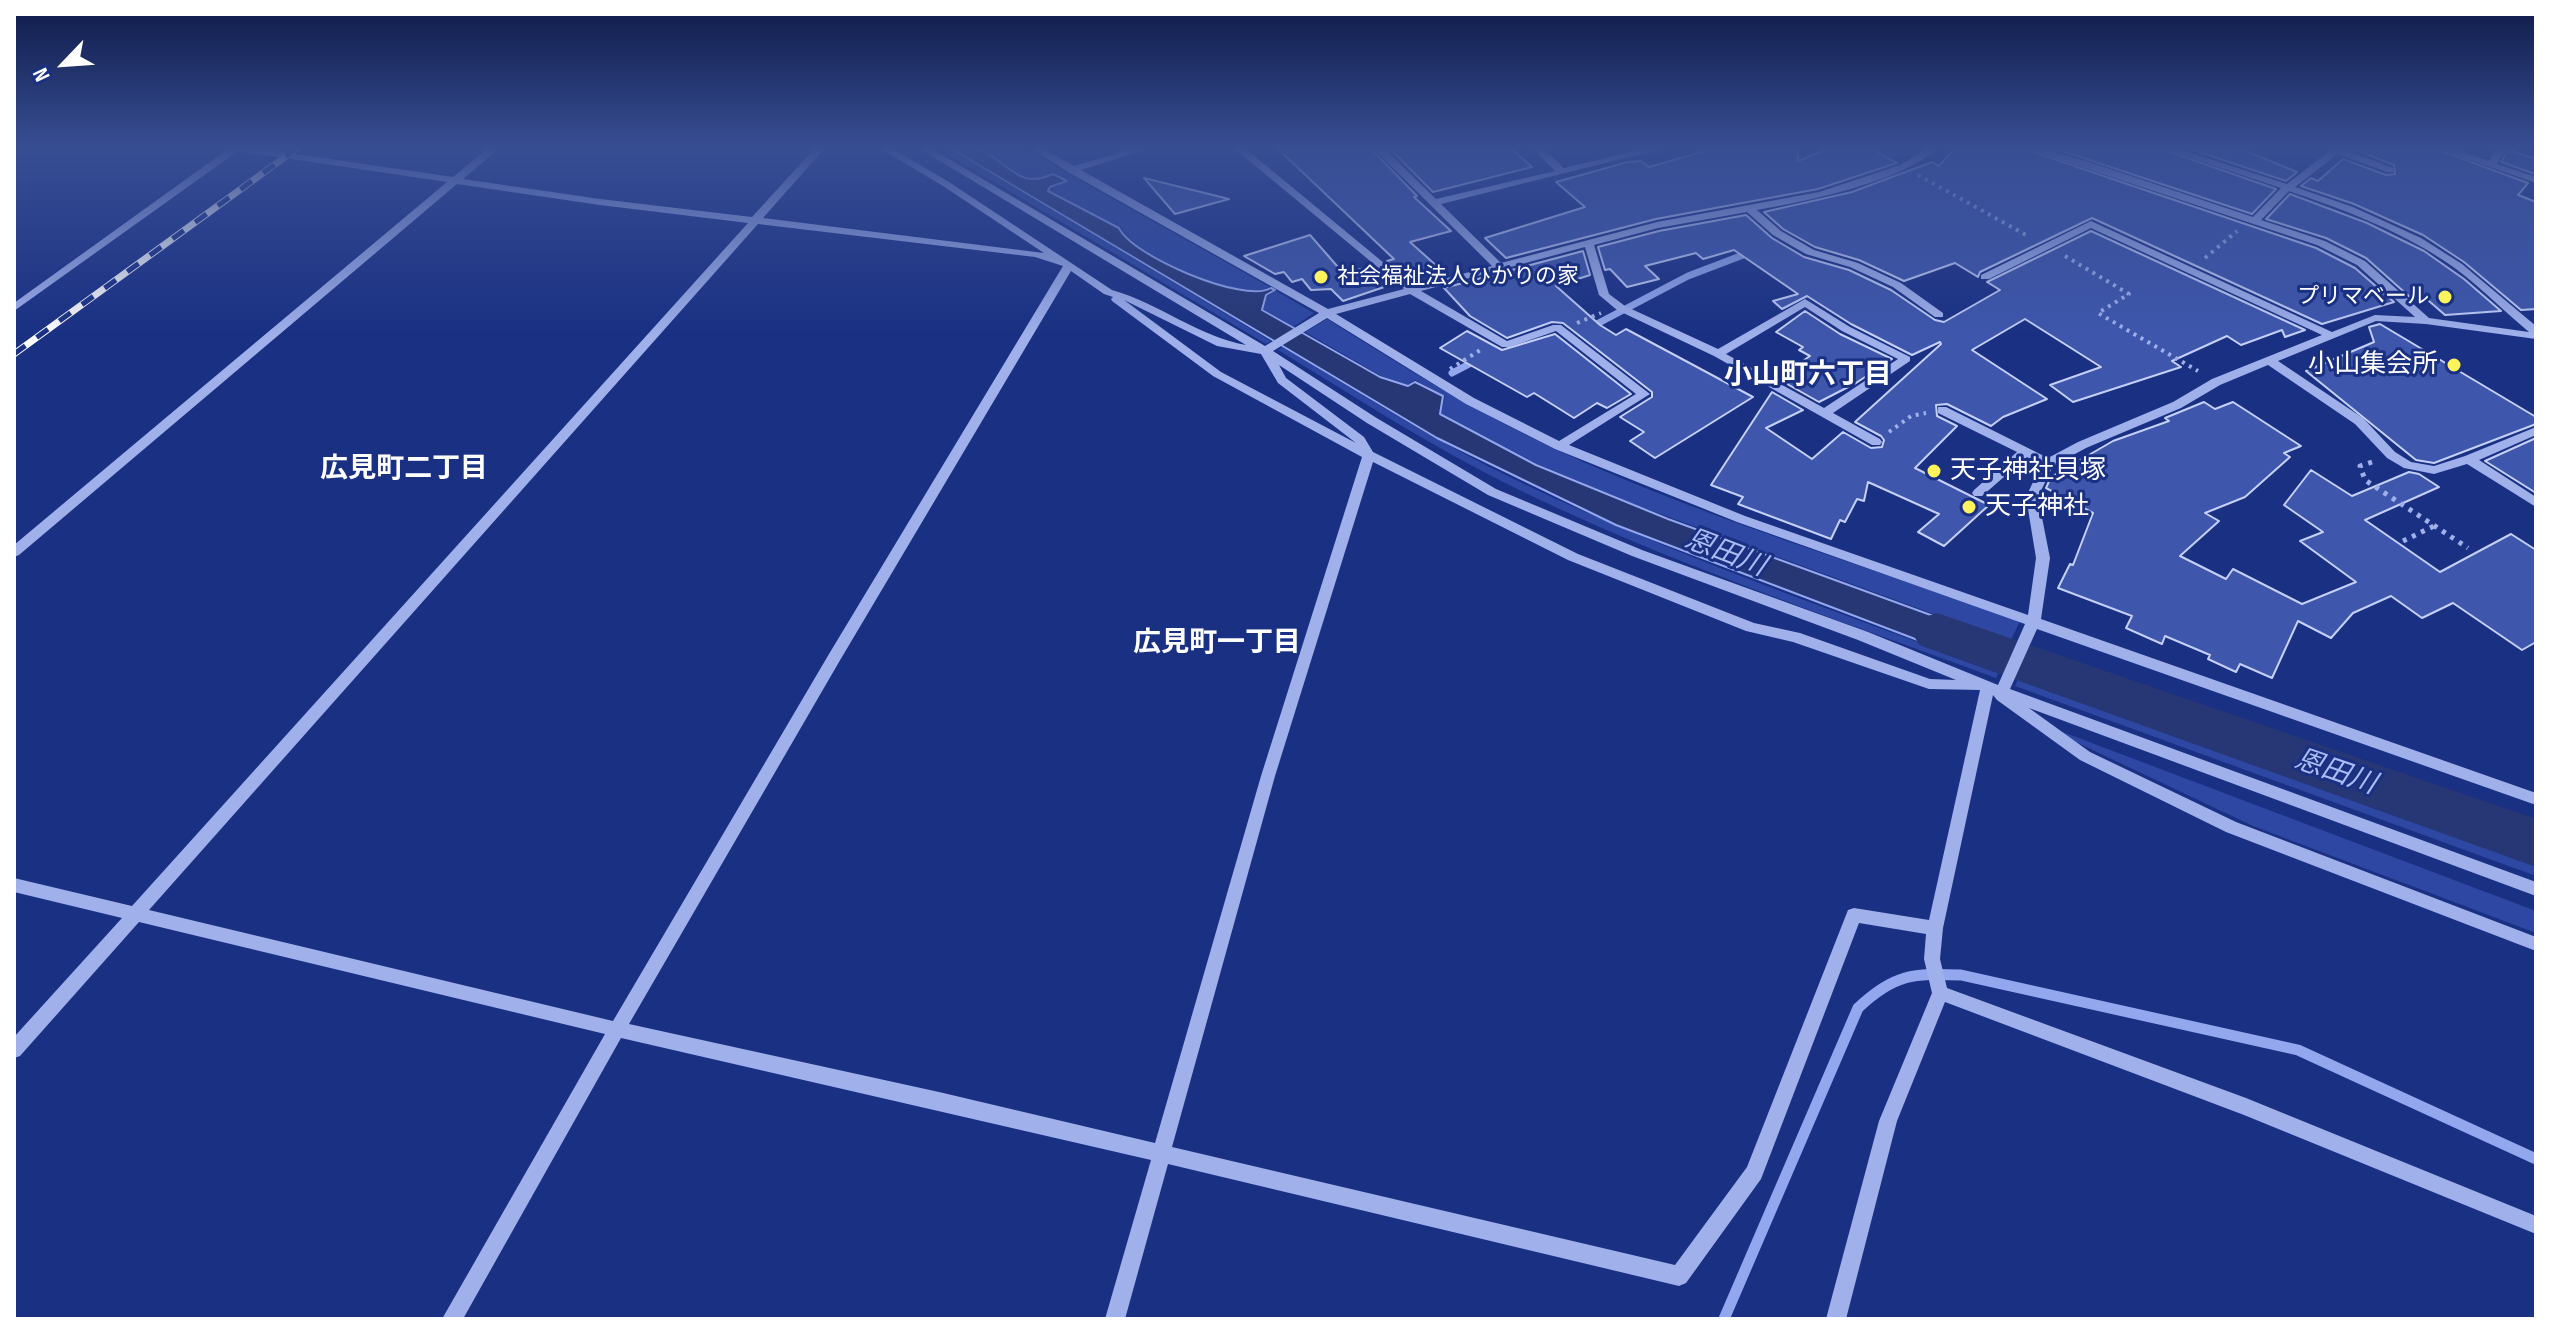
<!DOCTYPE html>
<html>
<head>
<meta charset="utf-8">
<style>
	body { margin:0 }
	#map { position:relative; width:2550px; height:1333px; overflow:hidden; background:#1a3083; font-family:"Sofia Sans Condensed",sans-serif }
	canvas { display:block }
	.frame { position:absolute; inset:0; border:16px solid #fff; pointer-events:none }
	.north { position:absolute; left:24px; top:24px; width:80px; height:80px; -webkit-text-stroke:6px #1a3083; paint-order:stroke; rotate:245deg; font-size:22px; font-weight:700; line-height:32px; text-align:center; color:#fff }
	.north::after { content:''; display:block; margin:auto; width:28px; height:36px; background:#fff; clip-path:polygon(50% 0,100% 100%,50% 72%,0 100%) }
</style>
</head>
<body>
<div id="map">
<canvas width="2550" height="1333"></canvas>
<div class="frame"></div>
<div class="north">N</div>
</div>
<script>
const g = document.querySelector('canvas').getContext('2d');
g.lineJoin = 'round';
function fillPath(path, color) { g.fillStyle = color; g.fill(path, 'evenodd'); }
function strokePath(path, color, width, dash) { g.strokeStyle = color; g.lineWidth = width; g.lineCap = dash ? 'butt' : 'round'; g.setLineDash(dash || []); g.stroke(path); }
function label(font, color, halo, rows, align = 'center') {
  g.font = font + ' "Sofia Sans Condensed","Noto Sans JP",sans-serif'; g.lineWidth = 6; g.setLineDash([]); g.textBaseline = 'middle'; g.strokeStyle = halo; g.fillStyle = color; for (const [text, x, y, turn = 0] of rows) {
    g.save(); g.translate(x, y); g.rotate((+turn || 0) * Math.PI / 180); g.textAlign = isNaN(turn) ? turn : align; if (halo) g.strokeText(text, 0, 0); g.fillText(text, 0, 0); g.restore();
  }
}
const green = new Path2D(`
	M939,149h11l321,192 -5,3z
	M979,149h45l246,138c-26,16 -137,-32 -149,-60l-72,-36 19,-11 -14,-7c-29,13 -51,-8 -75,-24z
	M1276,291l38,22 -21,14 -30,-18 4,-13z
	M1327,319c75,47 151,94 232,132 148,68 307,115 461,170l-10,21 -374,-137 -99,-41 -96,-51 4,-17 -30,-16 -7,5 -27,-9 -76,-44z
	M1283,347c78,47 155,96 237,135 155,74 318,130 479,190l-3,6c-162,-60 -328,-115 -483,-191 -81,-40 -158,-90 -235,-137z
	M2018,679l518,186v11l-521,-190z
	M2023,717l513,194v22l-283,-107z`);
const water = new Path2D(`
	M952,149c7,0 19,-2 26,1 30,9 38,41 75,24l14,7 -17,6 -2,4 71,37c13,28 125,76 152,60l4,2 -9,5 -4,15 118,67 28,9 7,-4 28,14 -3,18 96,51 132,54 342,125 -11,27 -383,-146 -179,-87z`);
const streamFar1 = new Path2D(`
	M1591,327l97,-51 63,-24
	M1452,373l25,-13`);
const stream = new Path2D(`
	M1724,1319l134,-311c36,-34 55,-35 103,-33l337,75 238,109`);
const river = new Path2D(`
	M1937,613l599,206v48l-617,-222 -7,-13 7,-13z`);
const building = new Path2D(`
	M1278,149h93l46,47 -3,1 37,34 -41,11 29,26 -31,11 -21,-18 7,-2z
	M1390,149h122l20,18 -99,25z
	M1712,149h85l1,12 29,-12h45l25,14 -79,26 -162,30 -150,39 -21,-20 100,-31 -29,-25 72,-20 13,-1 8,6z
	M1954,149h70l292,99 39,20 39,34 -72,22 -230,-106 -112,54 -2,5 -23,-14 -51,18 -45,-21 -44,-13 -32,-18 -19,-17 88,-20 80,-30 7,4z
	M2056,149h105l115,40 -24,25z
	M2190,149h51l56,23 -11,9z
	M2353,149h83l92,34 -10,12 18,7v107l-15,1 -57,-48 -41,-27 -69,-31 -53,-18 10,-8 7,3 25,-22 43,16 9,-1 -1,-9z
	M2508,150l28,9 -1,15 -34,-12z
	M1144,178l85,21 -54,15z
	M2290,194l77,29 57,28 40,28 37,32 -56,4 -24,-21 -10,4 -45,-40 -40,-20 -60,-19z
	M1746,215l26,23 32,19 45,13 42,20 44,30 9,2 56,-32 -13,-8 104,-51 214,99 -20,7 -3,-7 -41,15 -14,-9 -55,25 9,6 -108,35 -23,-17 51,-18 -76,-48 -53,31 75,49 -44,18 -12,9 -44,-22 -11,1 1,11 20,10 -42,42 74,37 -45,41 -26,-14 21,-18 -71,-32 -4,19 -7,-2 -12,23 -5,-2 -9,19 -93,-35 5,-7 -32,-12 61,-93 31,18 -37,18 46,31 31,-27 28,16 11,-1 2,-7 -3,-4 -26,-14 86,-78 -1,-2 -28,13 -61,-31 -44,-28 -25,13 -9,-8 25,-7 -64,-44 -31,9 -7,-6 -51,13 14,13 -32,8 -17,-18 -5,1 -7,-23 61,-16z
	M1310,235l34,39 27,-8 22,18 -50,17 -12,-12 -20,1 -9,-11 -10,3 -8,-10 -9,2 -31,-18z
	M1583,251l7,24 -34,11 44,39 16,10 10,-6 127,68 -98,61 -25,-17 14,-9 -24,-15 32,-20v-5l-89,-69 -11,-1 -45,16 -37,-22 -26,-28z
	M1805,311l35,23 52,25 -36,24 -37,19 -39,-22 5,-7 25,-17 -11,-6 4,-3 -27,-15z
	M2380,324l156,93v7l-102,39 -18,-3 -110,-89 68,-29 -5,-15z
	M1467,331l35,19 53,-16 76,60 -24,14 -10,-5 -23,15 -40,-25 -7,4 -87,-49z
	M2204,402l11,7 18,-7 68,44 -17,7 6,4 -45,40 -40,16 14,8 -39,35 46,23 7,-10 69,35 54,-22 -56,-41 23,-9 -39,-27 27,-35 41,26 57,-24 10,2 20,13 -74,33 75,52 71,-38 25,16v92l-14,8 -69,-47 -31,15 -31,-22 -38,17 -22,25 -33,-17 -26,57 -32,-14 -4,8 -28,-13 2,-4 -45,-19 -3,8 -36,-16 6,-12 -74,-28 12,-24 3,1 20,-52 -47,-25 5,-11 62,-36 56,-20 -4,-3z
	M2536,438v55l-51,-32z`);
const pathFar1 = new Path2D(`
	M1918,175l110,61
	M2065,256l64,38 -31,19 100,58
	M2205,258l32,-27
	M1577,323l24,-10
	M1450,369l32,-20
	M1889,432l22,-16 15,-3`);
const path = new Path2D(`
	M2372,462l-12,4 5,14 103,68
	M2403,541l31,-15`);
const minor = new Path2D(`
	M228,149h34l191,28 34,-28h11l-35,30 137,20 152,18 62,-68h10l-61,69 281,35 -101,-67 -62,-37h12l56,33 163,108c47,13 87,47 134,55l-326,-196h12l333,197 54,-33 -251,-141 -36,-23h12l30,17 58,-17h16l-67,21 247,139 76,-20 -169,-140h11l167,138 79,-21 -118,-117h11l51,50 119,-28 -22,-22h11l20,19 79,-19h18l-220,55 60,59 156,-41 162,-30 81,-27 26,-16h12c-44,35 -127,51 -181,61l24,21 33,19 44,13 43,20 42,30v4h-8l-42,-30 -43,-20 -44,-13 -33,-19 -26,-23 -89,16 -64,17 15,49 16,12 93,43 87,-50 45,28 60,30v4l-77,52 47,26 2,3 -2,3h-8l-158,-89 -97,-46 -18,-15 -14,-48 -164,44 86,50 46,-16h8l89,69 -81,51 176,71 283,99 8,-57 -10,-61 15,-32 -14,-8 -45,39h-8l-2,-3 2,-3 43,-38 -79,-39v-6h8l102,51 30,-16 95,-40 39,-23 110,-44 -231,-107 -102,51h-8v-4l110,-54 241,111 43,-17 40,2 -58,-52 -40,-20 -290,-96h17l48,14 161,54 28,-29 -117,-39h15l108,35 45,-35h12l49,19v4h-6l-49,-18 -43,33 58,20 68,31 41,26 74,62v13l-110,-15 -50,-3 -98,40 85,57 32,34 16,10 23,4 31,-10 71,-29v8l-57,25 57,37v10l-69,-43 -33,10 -30,-6 -17,-10 -32,-34 -87,-59 -48,20 -39,23 -95,40 -33,18 -15,31 12,61 -9,61 495,174v12l-499,-176 -27,60 526,193v14l-507,-188 61,44 146,70 300,115v14l-310,-119 -146,-72 -83,-60 -4,-5 -50,233 -3,31 7,29 299,110 290,118v18l-292,-119 -299,-113 -48,119 -51,198h-20l53,-198 53,-128 -8,-34 2,-25 -67,-11 -98,256 -75,104 -7,3 -511,-122 -43,155h-20l46,-159 -530,-122 -158,281h-21l163,-285 -466,-112 -119,134 -6,2v-21l108,-119 -108,-26v-14l118,28 616,-683 -148,-18 -143,-21 -438,371 -5,2v-12l433,-363 -209,-31 -224,160v-8zM2289,191c53,18 107,38 154,69 31,20 57,48 86,72l-100,-14 -64,-57 -40,-20 -64,-21zM758,224l277,33 28,9 -234,388 -216,367 -464,-111zM1071,271l33,23 9,3 -2,2 1,2 101,75 149,81 -101,319 -106,367 -216,-51 -310,-68 210,-362zM1410,294l92,53h8l46,-16 80,63 -77,47 -85,-43 -138,-84zM1124,300l93,46 44,8 17,29 78,60 -135,-71zM1805,307l37,24 56,28 -74,49 -98,-54zM1327,318l139,86 89,45 182,73 288,102 -27,61 -130,-53 -226,-82 -146,-61 -121,-72 -102,-66zM1279,365l88,58 121,72 144,61 226,84 98,40 -26,-1 -130,-46 -46,-10 -176,-69 -205,-102 -9,-15 -78,-59zM1373,462l195,98 178,71 47,11 136,47 51,1 -51,230 -75,-12 -6,2 -101,257 -72,98 -503,-118 103,-371z
	M2439,149h15l35,12 6,-12h10l-8,15 39,13v6z`);
const rail = new Path2D(`
	M14,354l282,-205`);
const markers = [
	[1321,277,8,"#fdf45b"],
	[2445,297,8,"#fdf45b"],
	[2454,365,8,"#fdf45b"],
	[1934,471,8,"#fdf45b"],
	[1969,507,8,"#fdf45b"]
];
const farPoinames = [
	["社会福祉法人ひかりの家",1337,277],
	["プリマベール",2429,297,"right"]
];
const poiNames = [
	["小山集会所",2438,365,"right"],
	["天子神社貝塚",1950,471],
	["天子神社",1985,507]
];
const neighbourhoodNames = [
	["小山町六丁目",1808,376],
	["広見町二丁目",404,470],
	["広見町一丁目",1217,644]
];
const waterNames = [
	["恩田川",1725,554,21],
	["恩田川",2335,773,19]
];
fillPath(green, '#2d47a2');
fillPath(water, '#273775');
strokePath(water, '#92a7ed', 2);
strokePath(streamFar1, '#92a7ed', 7);
strokePath(stream, '#92a7ed', 11);
fillPath(river, '#273775');
fillPath(building, '#3e56ab');
strokePath(building, '#c4d0f8', 2);
strokePath(pathFar1, '#9fb0eb', 4, [3, 5]);
strokePath(path, '#9fb0eb', 5, [4, 6]);
fillPath(minor, '#9fb0eb');
strokePath(rail, '#fff', 7);
strokePath(rail, '#1a3083', 5, [14]);
const sky = g.createLinearGradient(0, 0, 0, 336);
sky.addColorStop(0, '#0e1a48');
sky.addColorStop(0.44, '#384e93');
sky.addColorStop(1, '#384e9300');
g.fillStyle = sky;
g.fillRect(0, 0, 2550, 336);
for (const [x, y, r, color] of markers) { const dot = new Path2D(); dot.arc(x, y, r, 0, 2 * Math.PI); g.fillStyle = color; g.fill(dot); strokePath(dot, '#1a3083', 3); }
label('22px', '#fff', '#1a3083', farPoinames, 'left');
label('26px', '#fff', '#1a3083', poiNames, 'left');
label('bold 28px', '#fff', '#1a3083', neighbourhoodNames);
label('italic 28px', '#abbbf3', '#1a3083', waterNames);
</script>
</body>
</html>
